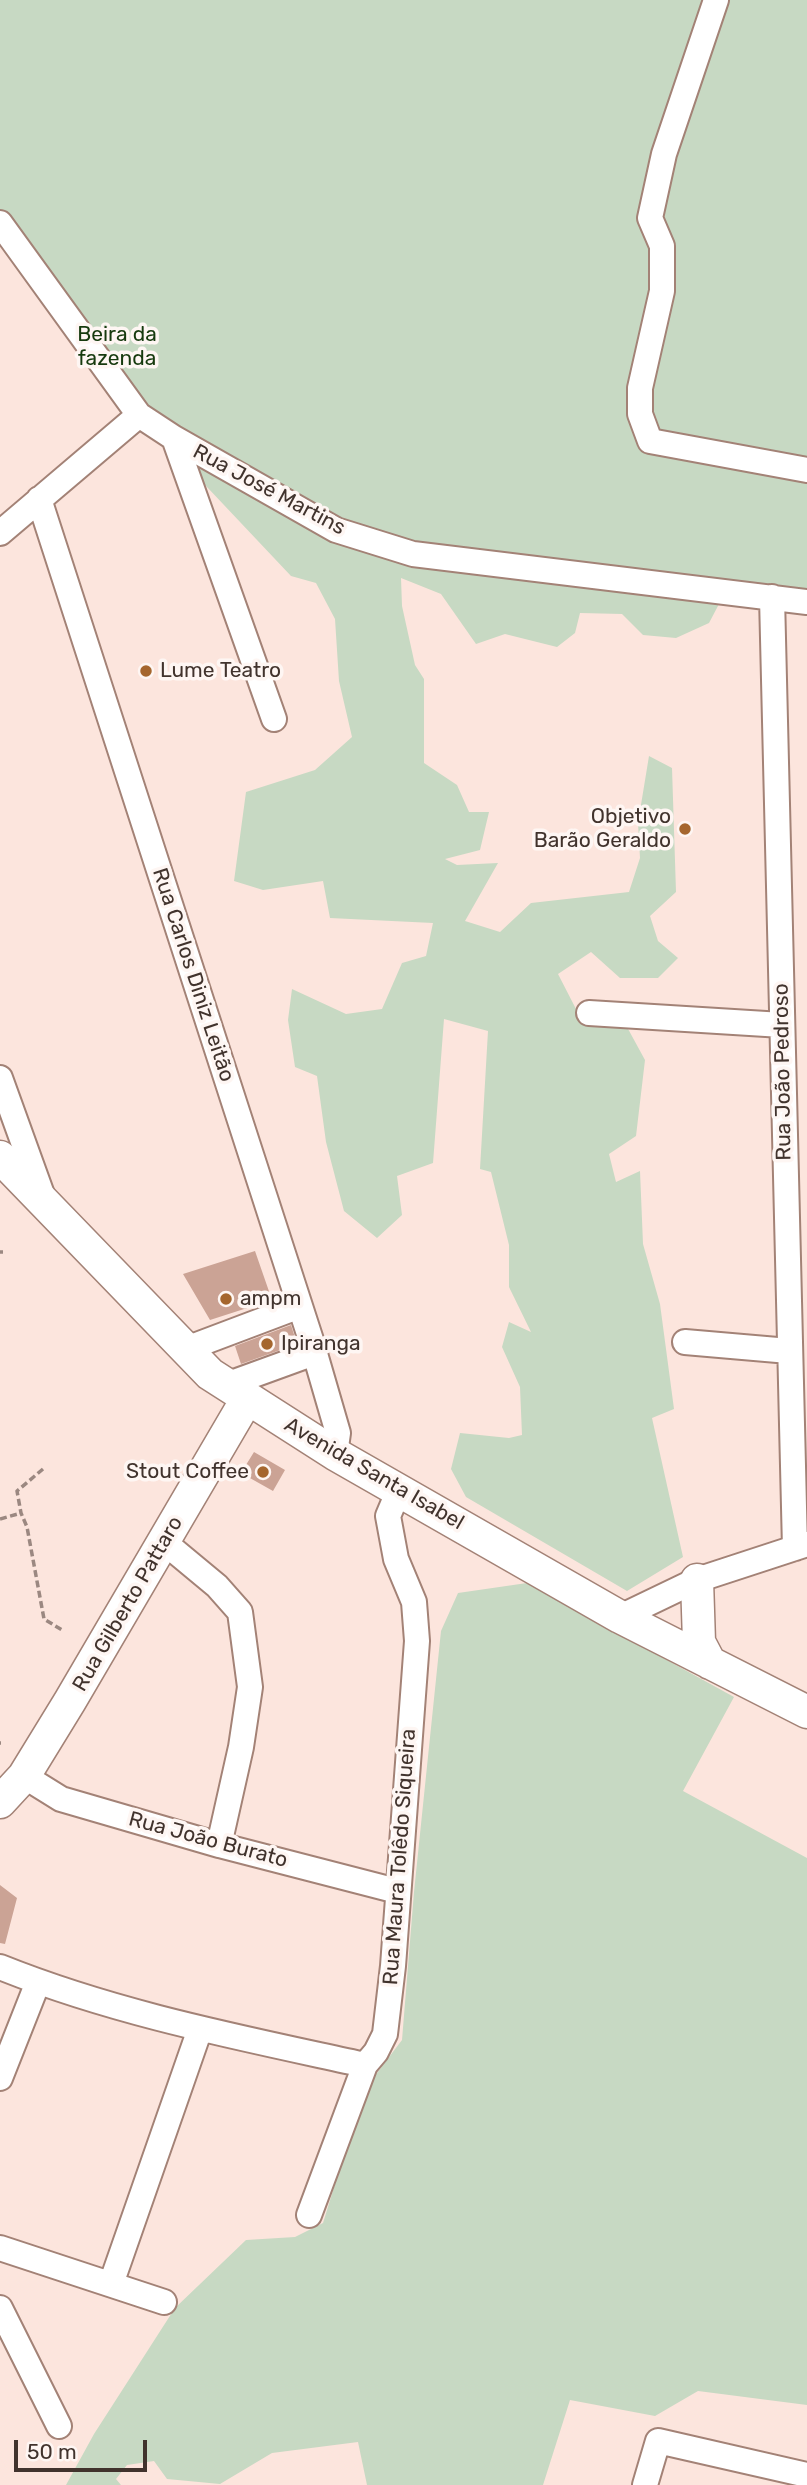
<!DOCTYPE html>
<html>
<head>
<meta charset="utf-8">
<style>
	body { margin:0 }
	#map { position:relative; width:807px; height:2485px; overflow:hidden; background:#fce5dd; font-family:Rubik,sans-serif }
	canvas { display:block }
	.scale { position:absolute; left:14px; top:2440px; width:133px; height:32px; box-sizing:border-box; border:4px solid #41332d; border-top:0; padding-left:9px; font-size:21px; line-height:24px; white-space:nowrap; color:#41332d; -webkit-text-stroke:5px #fef6f3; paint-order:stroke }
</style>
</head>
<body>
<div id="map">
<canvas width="807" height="2485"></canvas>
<div class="scale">50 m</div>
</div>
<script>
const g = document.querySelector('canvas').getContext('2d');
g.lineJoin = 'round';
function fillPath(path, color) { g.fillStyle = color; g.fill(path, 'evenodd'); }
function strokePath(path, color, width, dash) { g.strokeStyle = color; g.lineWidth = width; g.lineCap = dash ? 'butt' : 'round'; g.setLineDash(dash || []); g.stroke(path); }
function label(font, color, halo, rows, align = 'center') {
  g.font = font + ' Rubik,sans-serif'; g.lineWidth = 7; g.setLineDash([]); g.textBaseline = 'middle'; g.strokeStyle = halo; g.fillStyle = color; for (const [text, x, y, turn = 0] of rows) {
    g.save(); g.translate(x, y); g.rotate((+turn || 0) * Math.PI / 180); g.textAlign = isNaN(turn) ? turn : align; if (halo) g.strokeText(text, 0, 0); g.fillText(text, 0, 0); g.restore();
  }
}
const green = new Path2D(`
	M0,0h807v598l-88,6 -10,19 -33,15 -33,-3 -21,-21 -42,-1 -5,20 -18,14 -52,-13 -29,10 -35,-50 -40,-16 1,28 13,59 9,14v84l33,22 12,27h20l-9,38 -35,9 12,6 41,-2 -33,58 35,11 31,-29 98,-11 11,-34 -2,-35 11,-67 23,12 4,124 -26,24 8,25 20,17 -20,20h-38l-29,-26 -33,22 18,35 51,18 18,33 -9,76 -27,18 7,28 24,-11 3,73 17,60 14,105 -22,9 31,139 -56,34 -161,-94 -15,-28 9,-36 49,5 13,-3 -2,-48 -18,-40 7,-25 22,10 -22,-45v-42l-18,-73 -11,-3 8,-138 -44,-12 -11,144 -36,13 5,39 -25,23 -33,-27 -18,-69 -9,-66 -22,-9 -7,-47 4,-31 54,25 36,-5 20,-46 24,-7 7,-33 -103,-5 -7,-37 -60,9 -29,-9 12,-89 69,-22 37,-33 -13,-56 -4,-62 -19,-36 -25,-7 -152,-161 -139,-192z
	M527,1583l207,114 -51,94 124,67v547l-109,-14 -43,25 -85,-16 -27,85h-176l-9,-43 -86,11 -52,31 -53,-5 -13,-18 -27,4 -11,14 5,6h-55l28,-51 81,-126 71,-68 49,-3 28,-14 41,-133 38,-50 12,-148 27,-261 17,-38z`);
const building = new Path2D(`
	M255,1251l17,49 -62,20 -27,-46z
	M291,1325l6,19 -56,20 -6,-18z
	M254,1452l31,18 -12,21 -32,-18z
	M0,1885l17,13 -12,46 -5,-1z`);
const path = new Path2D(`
	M0,1252h3
	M43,1469l-26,22 4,22 6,14 17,92 18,11
	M0,1519l21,-6
	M0,1743h1`);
const minor = new Path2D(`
	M716,0l-52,154 -14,64 12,28v45l-22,97v26l10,27 157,29
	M0,223l139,192 35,23 162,92 77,24 394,48
	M174,438l100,281
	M39,499l272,841 27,93 -3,21
	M0,533l139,-118
	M772,597l23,951
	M589,1013l193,12
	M0,1078l44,122
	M685,1342l104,9
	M186,1349l114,-43
	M226,1385l88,-32
	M164,1542l53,44 23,26 10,75 -9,60 -22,98
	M620,1617l77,-37 110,-36
	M24,1776l37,23 158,46 178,46
	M0,1967c117,47 242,71 365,98
	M0,2078l38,-96
	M309,2215l56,-150 11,-13 9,-18 8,-68 24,-325 -3,-39 -18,-43 -8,-43 11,-26
	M0,2248l164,54
	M111,2284l89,-255
	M0,2308l59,118
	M645,2485l13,-44 149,34`);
const major = new Path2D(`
	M0,1157l210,217 125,80 285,163 187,95
	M697,1580l2,62 11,21
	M0,1802l24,-26 46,-75 177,-302`);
const markers = [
	[146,671,7,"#a5662e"],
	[685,829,7,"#a5662e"],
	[226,1299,7,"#a5662e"],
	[267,1344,7,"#a5662e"],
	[263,1472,7,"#a5662e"]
];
const parkNames = [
	["Beira da",117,335],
	["fazenda",117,359]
];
const streetNames = [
	["Rua José Martins",269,490,28],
	["Rua Carlos Diniz Leitão",193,975,72],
	["Rua João Pedroso",783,1072,-91],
	["Avenida Santa Isabel",374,1474,30],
	["Rua Gilberto Pattaro",128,1604,-60],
	["Rua João Burato",208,1840,15],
	["Rua Maura Tolêdo Siqueira",400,1857,-86]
];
const poiNames = [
	["Lume Teatro",160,671],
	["Objetivo",671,817,"right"],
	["Barão Geraldo",671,841,"right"],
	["ampm",240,1299],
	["Ipiranga",281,1344],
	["Stout Coffee",249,1472,"right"]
];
fillPath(green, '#c7d9c3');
fillPath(building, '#cba395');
strokePath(minor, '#a38276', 28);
strokePath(major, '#a38276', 35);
strokePath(path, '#9b8881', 3.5, [7, 3.5]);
strokePath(minor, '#fff', 24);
strokePath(major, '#fff', 32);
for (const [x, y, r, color] of markers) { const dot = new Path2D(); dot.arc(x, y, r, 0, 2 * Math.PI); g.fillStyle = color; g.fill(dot); strokePath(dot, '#fef6f3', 2.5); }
label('21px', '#163a0e', '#fef6f3', parkNames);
label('21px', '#41332d', '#fef6f3', streetNames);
label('21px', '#41332d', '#fef6f3', poiNames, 'left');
</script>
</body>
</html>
